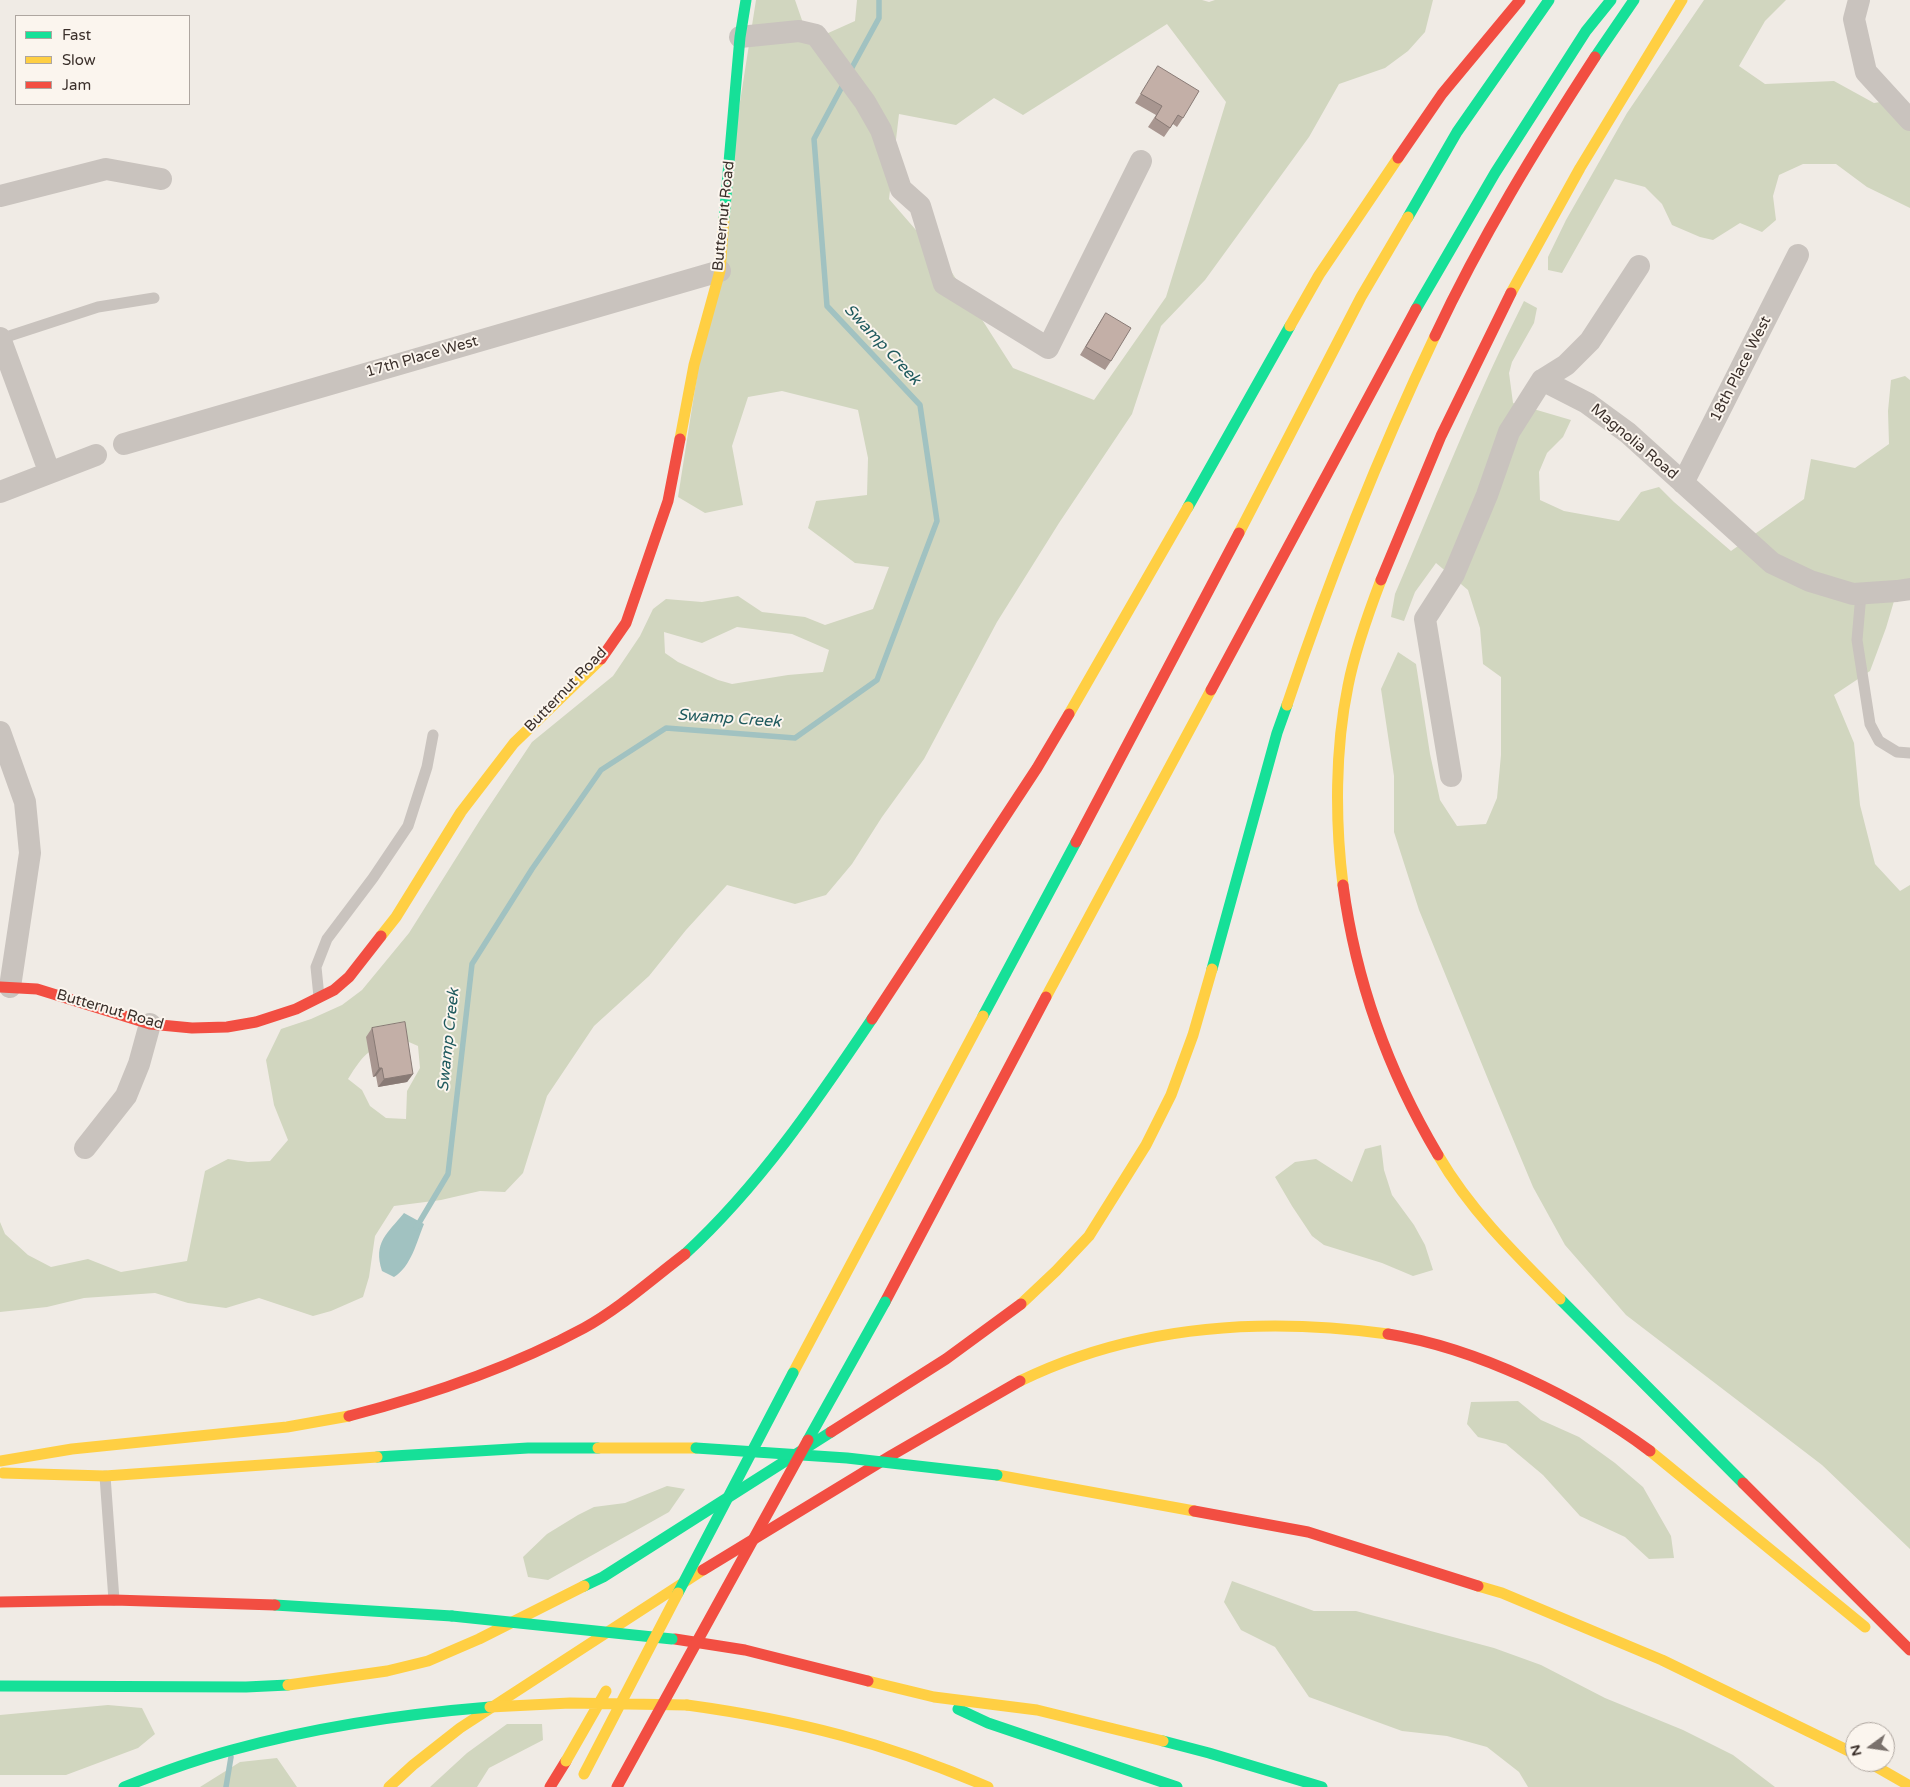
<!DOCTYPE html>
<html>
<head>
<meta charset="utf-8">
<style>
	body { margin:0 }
	#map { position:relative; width:1910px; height:1787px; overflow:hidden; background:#f0ebe5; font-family:"Varela Round",sans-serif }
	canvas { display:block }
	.legend { position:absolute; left:15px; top:15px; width:175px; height:90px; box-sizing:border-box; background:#fbf5ee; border:1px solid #aea6a0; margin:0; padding:6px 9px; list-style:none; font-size:15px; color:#3b302b }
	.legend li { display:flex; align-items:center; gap:10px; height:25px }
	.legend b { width:25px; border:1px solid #aea6a0 }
	.north { position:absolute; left:1845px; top:1722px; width:50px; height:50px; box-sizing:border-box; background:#fbf5ee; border:1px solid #aea6a0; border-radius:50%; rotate:256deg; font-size:14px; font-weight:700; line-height:20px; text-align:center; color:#3b302b }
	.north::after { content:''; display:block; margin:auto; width:18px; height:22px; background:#7a716c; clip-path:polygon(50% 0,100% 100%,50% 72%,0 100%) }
</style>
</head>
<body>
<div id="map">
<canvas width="1910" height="1787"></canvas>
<ul class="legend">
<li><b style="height:6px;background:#16e098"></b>Fast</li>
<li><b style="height:6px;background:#ffcf43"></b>Slow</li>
<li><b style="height:6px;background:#f24e42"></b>Jam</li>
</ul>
<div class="north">N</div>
</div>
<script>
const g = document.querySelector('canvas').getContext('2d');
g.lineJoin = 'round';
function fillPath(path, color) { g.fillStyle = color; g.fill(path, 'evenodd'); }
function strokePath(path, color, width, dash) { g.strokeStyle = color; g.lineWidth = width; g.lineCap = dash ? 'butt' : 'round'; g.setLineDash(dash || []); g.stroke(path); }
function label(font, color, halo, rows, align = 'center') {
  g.font = font + ' "Varela Round",sans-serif'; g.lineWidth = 4; g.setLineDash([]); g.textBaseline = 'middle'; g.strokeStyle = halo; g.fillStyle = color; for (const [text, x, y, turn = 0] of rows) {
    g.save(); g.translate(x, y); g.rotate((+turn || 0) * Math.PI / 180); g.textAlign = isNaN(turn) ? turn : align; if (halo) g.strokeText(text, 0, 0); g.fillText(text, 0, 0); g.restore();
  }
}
const green = new Path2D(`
	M756,0h39l9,26 22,8 29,-13 2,-21h345l7,2 6,-2h218l-8,32 -17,19 -23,17 -46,16 -30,53 -104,143 -44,46 -29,88 -73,109 -62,99 -73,137 -42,58 -30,47 -26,31 -31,9 -68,-19 -41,45 -37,46 -55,50 -47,70 -24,77 -18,19 -25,-1 -39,9 -47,6 -19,30 -6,41 -6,20 -32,14 -18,5 -54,-18 -33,10 -38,-5 -33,-10 -71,5 -37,9 -47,5v-90l5,12 23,21 23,12 37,-8 33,13 66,-11 18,-90 23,-12 20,3 22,-1 18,-21 -14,-35 -8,-45 15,-31 30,-10 31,-14 20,-15 47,-57 71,-113 52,-78 81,-66 27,-40 13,-27 13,-10 36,3 36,-6 24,16 43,5 20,8 48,-16 16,-42 -34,-4 -47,-35 8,-27 51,-6 1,-37 -10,-48 -76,-19 -34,6 -16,49 11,59 -38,8 -27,-16zM1167,24l59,78 -60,195 -72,103 -81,-32 -64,-100 -60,-69 10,-85 57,11 38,-27 29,17zM737,627l55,7 37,16 -6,22 -35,3 -56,9 -14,-4 -40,-18 -13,-9 -1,-21 38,11zM402,1039l16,7 2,22 -13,23 -1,28 -20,-1 -16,-12 -8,-16 -14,-11c17,-27 22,-32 54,-40z
	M1704,0h82l-21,21 -26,45 26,18 69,-3 40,22 18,-3 18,20v88l-43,-21 -31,-23h-33l-24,11 -6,21 3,24 -14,12 -22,-9 -27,17 -13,-3 -28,-12 -10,-21 -17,-17 -30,-8 -53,94 -14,-3v-13l18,-37 61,-107z
	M1524,301l13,7 -3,15 -22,39 -3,11 4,30 58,17 -8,17 -16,16 -8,19 1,28 24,11 55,10 22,-29 18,-5 15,15 57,49 73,-52 7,-40 44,9 34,-24 -1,-33 3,-31 14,-4 5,4v209l-13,2 -11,37 -16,43 -36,24 20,48 6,62 15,59 25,27 10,-6v664l-88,-84 -196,-150 -61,-70 -32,-58 -41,-98 -73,-179 -25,-78v-56l-13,-87 17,-37 18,12 14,90 10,46 17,26 29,-2 11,-26 4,-43v-78l-18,-13 -3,-36 -12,-38 -32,-27 -21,29 -11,29 -13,-4 4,-23c42,-98 81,-198 129,-293z
	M1381,1145l3,25 8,25 22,30 11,20 8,25 -20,6 -31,-13 -58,-18 -12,-9 -20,-30 -17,-29 20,-15 21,-3 36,23 13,-33z
	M1518,1401l23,19 38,17 36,26 28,24 28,49 3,22 -25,1 -24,-22 -45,-21 -37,-41 -37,-31 -28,-7 -11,-13 4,-22z
	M667,1486l18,3 -16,23 -121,68 -20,-3 -5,-20 24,-23 31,-19 16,-8 31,-4z
	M1232,1581l82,30h42l138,37 47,17 64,33 78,32 50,25 42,32h-247l-9,-15 -32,-25 -40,-11 -45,-5 -93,-34 -34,-50 -34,-17 -17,-28z
	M108,1705l34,3 13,26 -17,14 -72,27h-66v-60z
	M507,1724h35l1,16 -54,28 -12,19h-47l37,-34z
	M277,1758l20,29h-97l40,-25z`);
const water = new Path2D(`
	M404,1213l20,11c-7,17 -13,43 -30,53l-12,-6c-9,-29 5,-37 22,-58z`);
const stream = new Path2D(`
	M849,73l30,-55v-18
	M416,1228l32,-54 24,-210 60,-95 69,-99 65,-42 129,10 82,-58 60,-159 -17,-116 -93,-99 -13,-167 30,-56
	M226,1787l5,-30`);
const lane = new Path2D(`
	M0,339l98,-32 56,-9
	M1861,594l-4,46 13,84 9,17 18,11 13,1
	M319,997l-3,-30 11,-28 46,-61 35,-52 19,-59 6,-32
	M105,1476l9,124`);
const street = new Path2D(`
	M1859,0l-5,19 12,53 44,48
	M740,37l59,-6 17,4 49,67 16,28 20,59 19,17 24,78 104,64 93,-187
	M0,196l106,-27 55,10
	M0,338l49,133
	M1542,380l45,23 41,30 144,130 38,18 43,13 44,-3 13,-2
	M124,444l596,-173
	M1683,483l115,-228
	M0,492l96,-37
	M0,732l25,70 5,51 -20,134
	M1451,776l-26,-157 29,-45 33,-79 22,-63 33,-52 24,-15 24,-24 49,-75
	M85,1148l41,-52 13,-32 11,-40`);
const fast = new Path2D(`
	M1595,57l39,-57
	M1408,217l49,-85 92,-132
	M724,219l16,-182 6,-37
	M1416,309l79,-136 91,-142 25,-31
	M1188,507l102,-181
	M1212,969l65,-236 10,-28
	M983,1016l93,-174
	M685,1254c74,-68 131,-152 187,-235
	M1560,1299l183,184
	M377,1457l151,-9h70
	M584,1586l19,-9 228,-145
	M275,1605l177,11
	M0,1686l246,1 42,-2
	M958,1709l30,14 189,64
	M1163,1741l46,12 113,34`);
const slow = new Path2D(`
	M1511,293l69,-125 102,-168
	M1290,326l29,-51 79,-117
	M680,439l14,-74 26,-94 4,-52
	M1239,533l122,-236 47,-80
	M1287,705c42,-126 91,-249 148,-369
	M1069,714l119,-207
	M1343,885c-8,-64 -8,-136 5,-199 7,-36 20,-72 33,-106
	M381,936l15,-19 65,-105 53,-69 87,-84
	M1046,997l165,-307
	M1438,1155c32,55 77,99 122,144
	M1021,1304l35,-33 33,-35 57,-91 25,-50 22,-60 19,-66
	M793,1373l190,-357
	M1020,1381c115,-56 244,-64 368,-47
	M598,1448h98
	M1650,1451l215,176
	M0,1461l72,-12 215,-22 62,-11
	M3,1473l102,3 272,-19
	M997,1475l197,36
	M1478,1586l24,7 160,67 193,94
	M868,1681l66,16 103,13 126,31
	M288,1685l99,-14 41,-10 51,-22 105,-53
	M687,1705c109,15 200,38 301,82
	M1868,1762l42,24
	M389,1787l24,-22 47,-37 243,-158`);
const jam = new Path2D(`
	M1398,158l44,-64 78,-94
	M1435,336c46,-98 101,-188 160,-279
	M1381,580l60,-144 70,-143
	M601,659l25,-36 42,-122 12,-62
	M1211,690l205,-381
	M1076,842l163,-309
	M1343,885c13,97 45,186 95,270
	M0,987l37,2 113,35 42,4 35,-1 29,-5 40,-13 38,-19 15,-13 32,-41
	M872,1019l165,-251 32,-54
	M885,1302l161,-305
	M1388,1334c89,14 191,64 262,117
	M349,1416c81,-21 161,-48 235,-88 36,-20 68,-49 101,-74
	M831,1432l115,-73 75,-55
	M1743,1483l167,167
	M1194,1511l114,21 170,54
	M703,1570l189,-115 128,-74
	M0,1602l114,-2 161,5
	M675,1639l70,11 123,31
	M550,1787l16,-26`);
const fastBridge = new Path2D(`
	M808,1440l77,-138
	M696,1448l151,10 150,17
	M678,1593l115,-220
	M452,1616l220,23
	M124,1787c35,-14 71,-27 108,-37 84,-23 171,-36 258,-43`);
const slowBridge = new Path2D(`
	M490,1707l80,-4 117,2
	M566,1761l40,-70
	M584,1774l94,-181`);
const jamBridge = new Path2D(`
	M617,1787l191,-347`);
const wall = new Path2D(`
	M1158,66l25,52 -6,9 -4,-3 -9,13 -16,-10 8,-12 -21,-12z
	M1106,313l5,48 -6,9 -25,-15 20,-33z
	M372,1028l41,46 -6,8 -29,5 -2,-11 -3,1 -7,-40z`);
const shadedWall = new Path2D(`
	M379,1068h3l-6,8 -3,1z
	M413,1074l-6,8 -29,5 6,-8z`);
const building = new Path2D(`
	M1158,66l41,25 -16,27 -5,-3 -8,13 -15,-10 7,-12 -21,-12z
	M1106,313l25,15 -20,33 -25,-14z
	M405,1022l8,52 -29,5 -2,-11h-3l-7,-40z`);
const streetNames = [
	["Butternut Road",724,216,-84],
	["17th Place West",422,357,-16],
	["18th Place West",1741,369,-63],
	["Magnolia Road",1634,442,40],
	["Butternut Road",566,690,-46],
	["Butternut Road",110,1010,16]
];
const waterNames = [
	["Swamp Creek",882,345,47],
	["Swamp Creek",729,719,4],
	["Swamp Creek",449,1040,-84]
];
fillPath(green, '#d1d6bf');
fillPath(water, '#a1c2c1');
strokePath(stream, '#a1c2c1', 5.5);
strokePath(lane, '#c9c3be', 11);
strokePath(street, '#c9c3be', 22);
strokePath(fast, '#16e098', 11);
strokePath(slow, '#ffcf43', 11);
strokePath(jam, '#f24e42', 11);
strokePath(fastBridge, '#16e098', 11);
strokePath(slowBridge, '#ffcf43', 11);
strokePath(jamBridge, '#f24e42', 11);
fillPath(wall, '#a89690');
fillPath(shadedWall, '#887a75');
fillPath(building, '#c3afa7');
strokePath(building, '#887a75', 1);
label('15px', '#3b302b', '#fbf5ee', streetNames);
label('italic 16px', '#1f5a5e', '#fbf5ee', waterNames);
</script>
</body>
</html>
